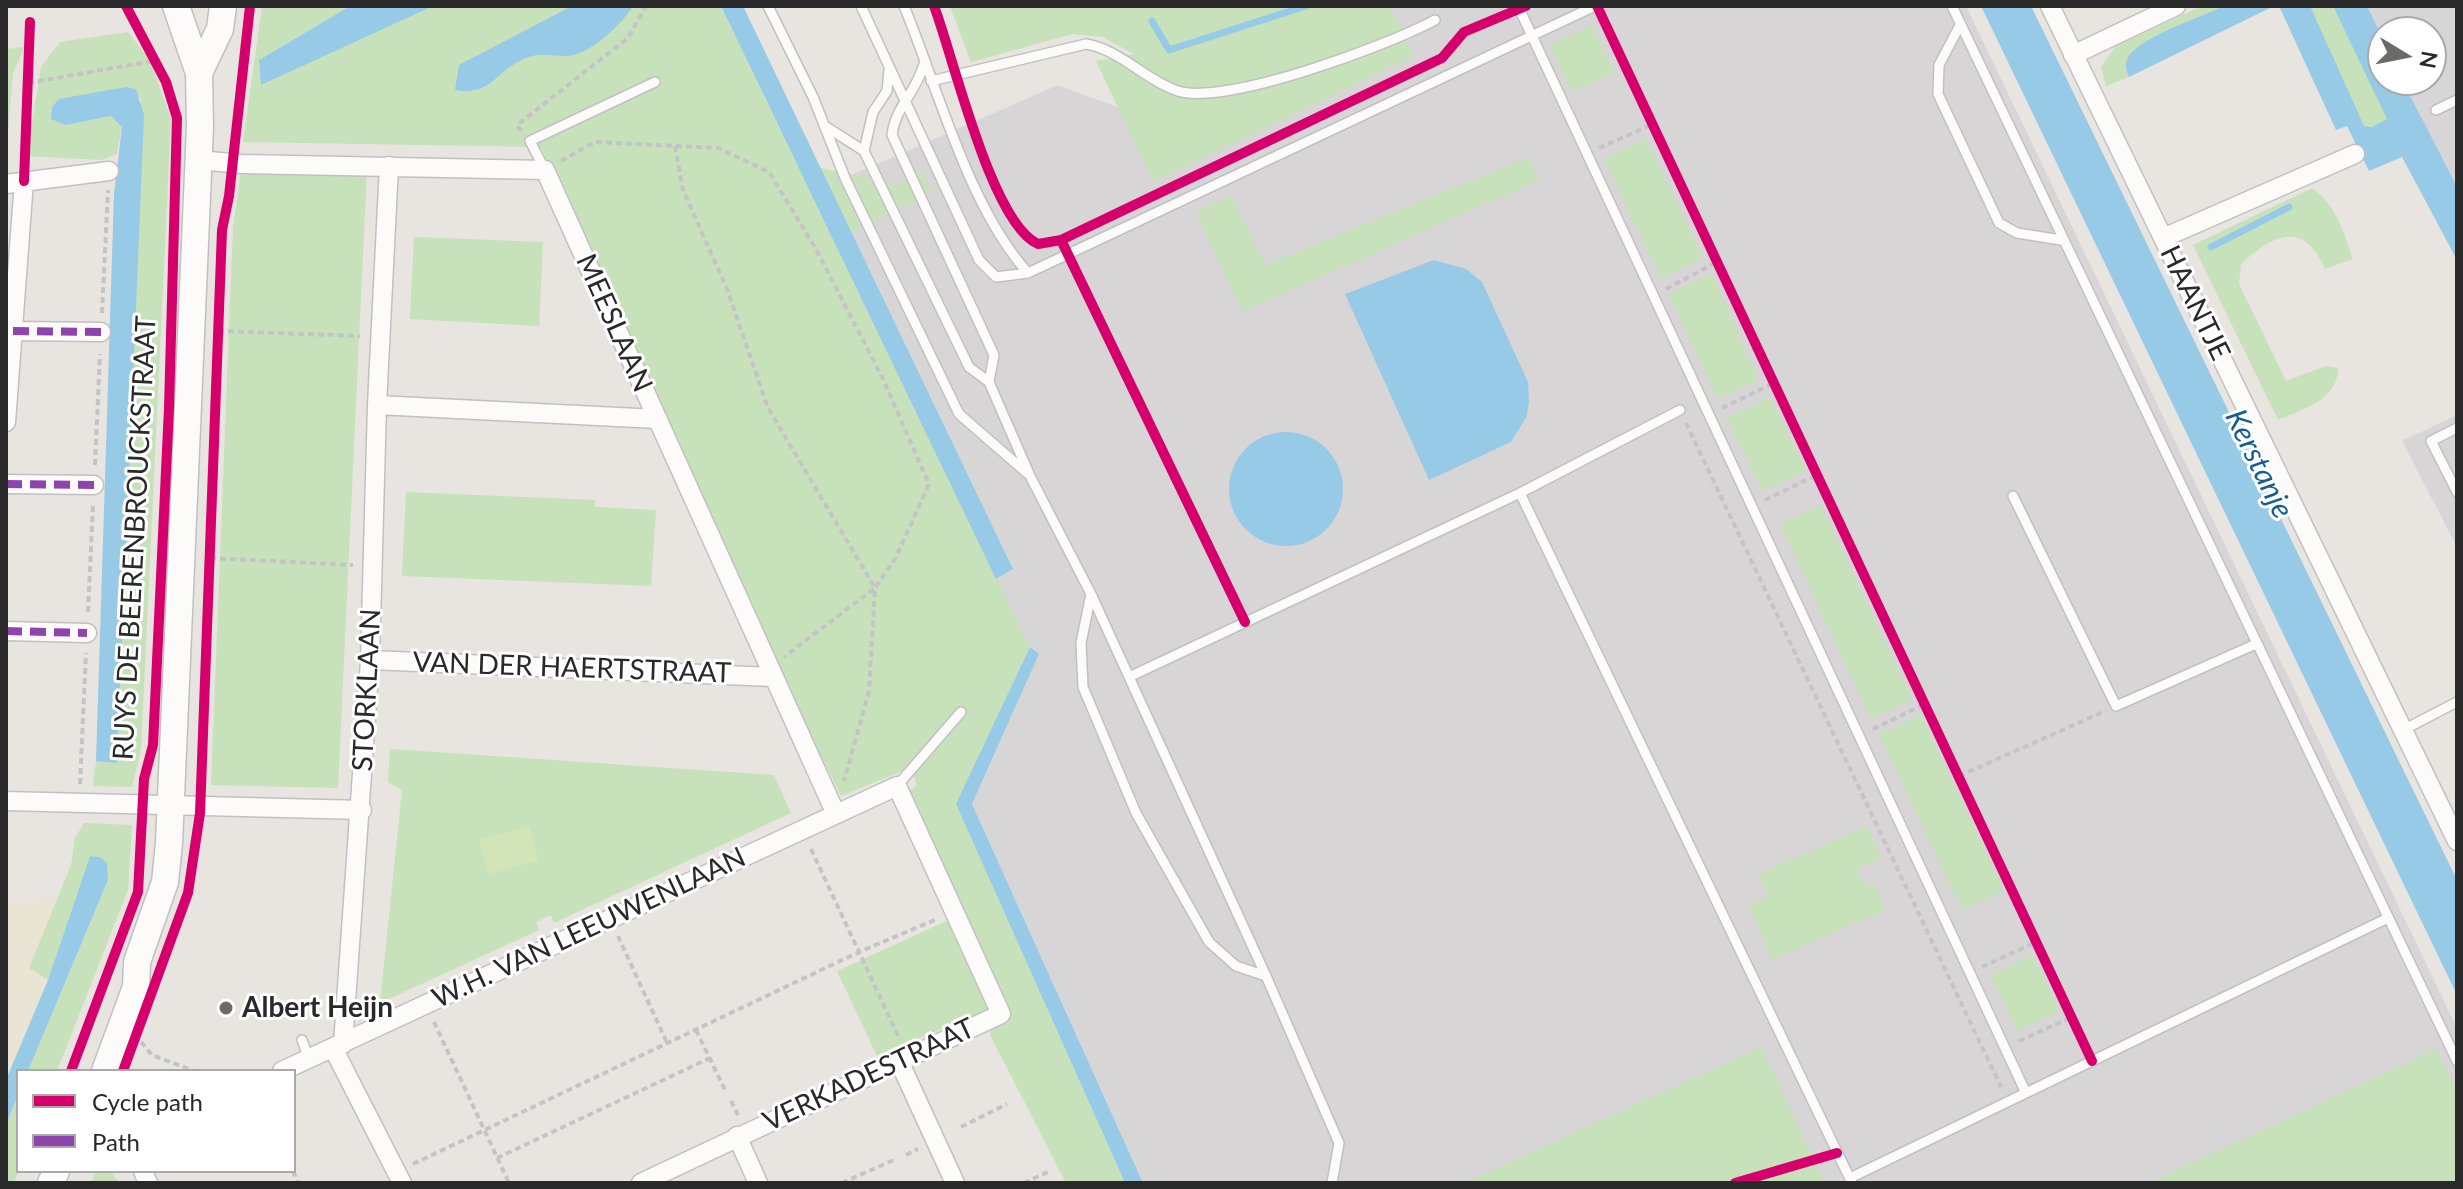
<!DOCTYPE html>
<html>
<head>
<meta charset="utf-8">
<style>
	body { margin:0 }
	#map { position:relative; width:2463px; height:1189px; overflow:hidden; background:#e8e4e0; font-family:Lato,sans-serif }
	canvas { display:block }
	.frame { position:absolute; inset:0; border:8px solid #292929; pointer-events:none }
	.legend { position:absolute; left:16px; top:1069px; width:280px; height:104px; box-sizing:border-box; background:#fff; border:2px solid #a9a9a9; margin:0; padding:10px 14px; list-style:none; font-size:24px; color:#292929 }
	.legend li { display:flex; align-items:center; gap:16px; height:40px }
	.legend b { width:40px; border:2px solid #a9a9a9 }
	.north { position:absolute; left:2367px; top:16px; width:80px; height:80px; box-sizing:border-box; background:#fff; border:2px solid #a9a9a9; border-radius:50%; rotate:100deg; font-size:22px; font-weight:700; line-height:32px; text-align:center; color:#292929 }
	.north::after { content:''; display:block; margin:auto; width:28px; height:36px; background:#6c6a69; clip-path:polygon(50% 0,100% 100%,50% 72%,0 100%) }
</style>
</head>
<body>
<div id="map">
<canvas width="2463" height="1189"></canvas>
<div class="frame"></div>
<ul class="legend">
<li><b style="height:10px;background:#d6006c"></b>Cycle path</li>
<li><b style="height:10px;background:#8e44ad"></b>Path</li>
</ul>
<div class="north">N</div>
</div>
<script>
const g = document.querySelector('canvas').getContext('2d');
g.lineJoin = 'round';
function fillPath(path, color) { g.fillStyle = color; g.fill(path, 'evenodd'); }
function strokePath(path, color, width, dash) { g.strokeStyle = color; g.lineWidth = width; g.lineCap = dash ? 'butt' : 'round'; g.setLineDash(dash || []); g.stroke(path); }
function label(font, color, halo, rows, align = 'center') {
  g.font = font + ' Lato,sans-serif'; g.lineWidth = 6; g.setLineDash([]); g.textBaseline = 'middle'; g.strokeStyle = halo; g.fillStyle = color; for (const [text, x, y, turn = 0] of rows) {
    g.save(); g.translate(x, y); g.rotate((+turn || 0) * Math.PI / 180); g.textAlign = isNaN(turn) ? turn : align; if (halo) g.strokeText(text, 0, 0); g.fillText(text, 0, 0); g.restore();
  }
}
const industrial = new Path2D(`
	M1146,6h820l491,1022v155h-1314l-171,-379 66,-149 -8,-8 -34,-68 17,-10 -184,-384 229,-100 153,57z
	M2359,6h98v210l-66,-136h40v-48h-48v29z
	M2457,415v132l-55,-106z`);
const education = new Path2D(`
	M44,898l34,11 -72,195v-200z`);
const green = new Path2D(`
	M262,6h88l-90,53 2,25 145,-78h314l75,157 101,21 25,-13 10,22 -98,48 196,406 -73,159 168,377h-59l-76,-148 1,-5 10,-5 2,-9 -95,-223 9,-8 -7,-17 -69,28 -63,-128 -237,-521 -298,-5z
	M950,6h440l25,50 -262,126 -57,-121 38,-7 -32,-17 -29,-3 -102,28z
	M2202,6h22l-82,39 -17,23 4,9 -23,9 -5,-19 14,-20z
	M2333,6l55,113 -16,8 -8,-1 -56,-119z
	M1592,25l22,47 -42,20 -23,-47z
	M128,32l22,28 21,59 -30,630 -9,38 -39,-1 3,-25 21,1 24,-665 -74,28 44,-9 11,10 -5,28 -16,6 -74,-4 14,-89 19,-25z
	M25,47l-12,26 -7,82v-106z
	M1646,139l57,119 -42,20 -57,-119z
	M1530,157l9,23 -297,132 -46,-100 35,-17 34,70z
	M242,164l125,5 -29,619 -127,-3 22,-557z
	M2312,188c25,18 31,43 41,71l-28,10c-21,-49 -52,-35 -84,-5l-2,20 47,97 40,-15 12,2c0,32 -35,41 -60,52l-85,-175z
	M414,237l129,5 -4,84 -129,-7z
	M1711,274l48,106 -42,19 -48,-105z
	M1770,397l36,74 -44,19 -36,-72z
	M406,492l189,8v7l61,3 -5,76 -249,-10z
	M1821,505l91,195 -41,19 -91,-195z
	M1921,715l83,175 -42,20 -83,-175z
	M390,749l384,26 17,38 -237,110 -3,-8 -15,7 3,8 -159,73 22,-213 -14,-8z
	M84,823l48,2 -4,65 -71,181h-29l80,-191 -1,-17 -7,-6 -10,-1 -42,124 -19,-12 42,-103 4,-27z
	M1867,826l14,32 -24,11 8,17 8,-3 12,27 -113,50 -24,-55 20,-9 -9,-22z
	M951,919l39,90 -113,47 -40,-85z
	M2032,955l28,55 -42,22 -28,-56z
	M1761,1047l64,136h-361z
	M2437,1049l20,43v91h-309z
	M18,1095v76l-4,12h-8v-59z
	M96,1171h15l8,12h-28z`);
const pitch = new Path2D(`
	M530,826l9,35 -51,13 -9,-35z`);
const water = new Path2D(`
	M350,6h83l-172,79 -2,-25z
	M572,6h61c-11,18 -44,50 -67,50 -17,0 -26,-4 -42,3 -29,12 -32,37 -69,31l4,-25z
	M721,6h22l270,563 -17,10z
	M1981,6h50l426,874v115z
	M2224,6h50l-145,71c-4,-8 -5,-16 2,-24 18,-19 68,-35 93,-47z
	M2279,6h31l54,120 8,1 15,-8 -54,-113h34l16,33v41h19l55,107v73l-55,-103 -33,14 -22,-45 -11,4z
	M126,87l10,2 8,26 -27,648 -21,-2 18,-567 8,-67 -11,-11 -45,9 -15,-6 1,-12 7,-8z
	M1434,260l32,9 16,13 46,100 1,19 -2,15 -16,26 -82,38 -84,-186z
	M1229 489a57 57 0 1 1 114 0a57 57 0 1 1-114 0Z
	M1030,647l9,7 -67,150 171,379h-18l-169,-379z
	M90,856l10,1 7,6 1,17 -80,191h-10v24l-12,29v-44l42,-100z`);
const stream = new Path2D(`
	M1152,21l17,29 137,-44
	M2211,247l78,-40`);
const path = new Path2D(`
	M28,83l125,-22
	M521,131l-4,-6 111,-87 18,-32
	M675,146l8,44 44,99 41,119 107,180 -91,69
	M1599,148l54,-24
	M561,161l34,-19 123,6 51,24 47,77 67,130 46,105 -34,75 -20,29 -6,103 -25,90
	M1666,289l51,-27
	M102,313l6,-123
	M218,331l142,5
	M1722,408l52,-25
	M1686,423l315,664
	M95,465l5,-111
	M1765,500l52,-25
	M210,558l143,7
	M88,612l5,-107
	M1873,729l52,-25
	M1959,776l144,-64
	M80,784l6,-131
	M811,849l89,191
	M618,936l49,107
	M1982,967l54,-25
	M434,1022l75,161
	M696,1030l29,60
	M2019,1041l53,-24
	M141,1042l11,13 42,16
	M731,1101l7,14
	M961,1127l46,-23
	M906,1155l12,-6
	M497,1158l213,-100
	M413,1164l446,-212 78,-33
	M293,1171l5,12
	M842,1183l54,-24
	M1024,1183l26,-12`);
const lane = new Path2D(`
	M768,6l45,91 32,81 114,236 68,59
	M861,6l118,254 17,17 32,-4 567,-267
	M904,6c34,82 64,200 124,267
	M1518,6l508,1087
	M1952,6l505,1055
	M1960,25l-21,40 -1,29 61,129 18,10 44,7
	M924,64c-8,29 -29,43 -32,71l102,220 -5,27
	M889,70l-2,21 -14,21 -9,39 105,216 20,15 41,94 61,118 175,382 73,167 -7,40
	M931,81l155,-37c35,6 59,36 92,47 48,15 211,-46 257,-71
	M2436,110l21,-10
	M825,126l39,25
	M545,170l-15,-29 125,-59
	M2457,428l-26,13 26,51
	M1520,493l332,690
	M2013,496l103,210 140,-62
	M1091,594l-10,49 2,44 53,126 73,129 27,24 30,10
	M1129,677l391,-184 160,-83
	M2403,730l54,-28
	M897,786l64,-74
	M302,1040l7,19
	M1850,1178l538,-260`);
const street = new Path2D(`
	M2050,6l407,835
	M2073,55l103,-49
	M199,160l42,4 304,6 290,642
	M6,184l103,-13
	M2163,238l192,-84
	M13,331l88,1
	M377,405l281,14
	M6,422l18,-241
	M6,484l88,1
	M6,631l81,2
	M370,660l403,17
	M6,801l356,9
	M343,1044l27,-384 7,-255 12,-239
	M333,1048l69,135
	M899,1061l56,122
	M282,1071l615,-285 104,228 -360,169
	M737,1136l21,47
	M143,1171l5,12`);
const secondary = new Path2D(`
	M199,73l21,-44 3,-23
	M105,1071l31,-84 1,-25 28,-80 4,-39 31,-716 -1,-54 -23,-67
	M51,1183l5,-12`);
const quiet = new Path2D(`
	M13,331l88,1
	M6,484l88,1
	M6,631l81,2`);
const cycleway = new Path2D(`
	M934,6c19,49 57,217 104,238l23,-4 381,-182 22,-26 62,-26
	M1597,6l495,1055
	M24,181l6,-159
	M1061,240l184,382
	M71,1071l67,-179 6,-113 9,-34 16,-337 8,-290 -11,-36 -40,-76
	M123,1071l65,-178 12,-80 22,-583 7,-34 21,-190
	M1735,1183l102,-30`);
const markers = [
	[226,1008,8,"#6c6a69"]
];
const streetNames = [
	["HAANTJE",2195,303,64],
	["MEESLAAN",614,323,66],
	["RUYS DE BEERENBROUCKSTRAAT",135,538,-87],
	["VAN DER HAERTSTRAAT",572,668,2],
	["STORKLAAN",367,690,-87],
	["W.H. VAN LEEUWENLAAN",589,928,-25],
	["VERKADESTRAAT",869,1075,-25]
];
const poiNames = [
	["Albert Heijn",242,1008]
];
const waterNames = [
	["Kerstanje",2259,464,64]
];
fillPath(industrial, '#d8d5d7');
fillPath(education, '#eae4d5');
fillPath(green, '#c7e1ba');
fillPath(pitch, '#d1e5b8');
fillPath(water, '#97cae6');
strokePath(stream, '#97cae6', 7);
strokePath(lane, '#c1c0c1', 12);
strokePath(street, '#c1c0c1', 21);
strokePath(secondary, '#c1c0c1', 29);
strokePath(path, '#c4c4c4', 4, [6, 4]);
strokePath(lane, '#fcfbfa', 9);
strokePath(street, '#fcfbfa', 18);
strokePath(secondary, '#fcfbfa', 26);
strokePath(quiet, '#8e44ad', 8, [16, 8]);
strokePath(cycleway, '#d6006c', 10);
for (const [x, y, r, color] of markers) { const dot = new Path2D(); dot.arc(x, y, r, 0, 2 * Math.PI); g.fillStyle = color; g.fill(dot); strokePath(dot, '#fff', 3); }
label('28px', '#292929', '#fff', streetNames);
label('bold 28px', '#292929', '#fff', poiNames, 'left');
label('italic 30px', '#145d92', '#fff', waterNames);
</script>
</body>
</html>
